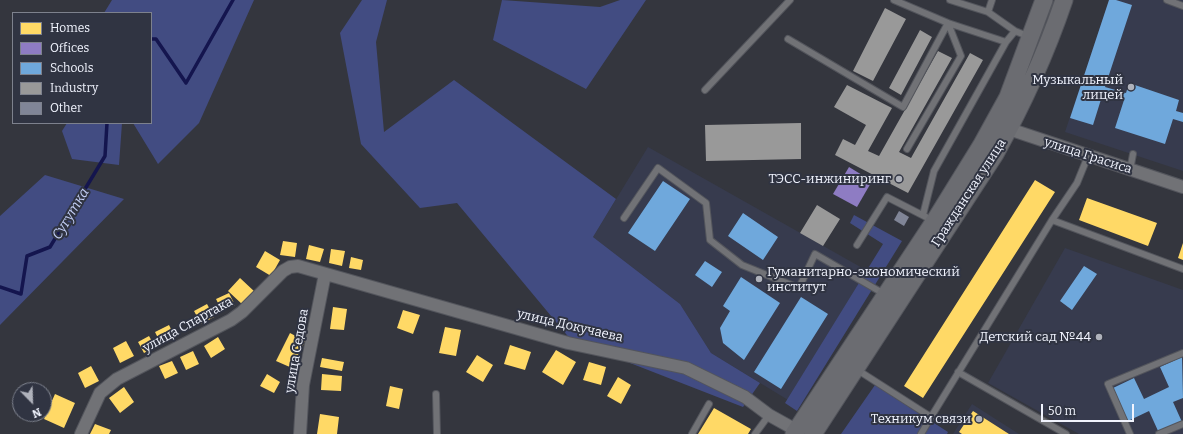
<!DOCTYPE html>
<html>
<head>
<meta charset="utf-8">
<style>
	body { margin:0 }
	#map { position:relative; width:1183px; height:434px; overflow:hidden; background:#34363e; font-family:Bitter,serif }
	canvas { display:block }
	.legend { position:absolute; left:12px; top:12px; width:140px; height:112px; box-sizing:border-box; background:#303442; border:1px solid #7d818d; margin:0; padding:5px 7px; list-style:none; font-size:12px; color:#f1f4fe }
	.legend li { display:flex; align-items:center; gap:8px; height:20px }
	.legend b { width:20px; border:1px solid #7d818d }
	.north { position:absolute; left:12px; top:382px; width:40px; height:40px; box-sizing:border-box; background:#303442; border:1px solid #7d818d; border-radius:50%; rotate:157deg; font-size:11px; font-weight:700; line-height:16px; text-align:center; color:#f1f4fe }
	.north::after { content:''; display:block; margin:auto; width:14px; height:18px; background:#afb2bb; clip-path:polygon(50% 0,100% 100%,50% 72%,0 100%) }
	.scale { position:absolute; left:1041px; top:404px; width:93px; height:18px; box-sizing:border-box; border:2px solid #f1f4fe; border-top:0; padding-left:5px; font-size:12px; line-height:14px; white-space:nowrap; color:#f1f4fe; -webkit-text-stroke:3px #303442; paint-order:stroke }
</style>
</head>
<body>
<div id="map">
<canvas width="1183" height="434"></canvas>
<ul class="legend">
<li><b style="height:11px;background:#ffd966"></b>Homes</li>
<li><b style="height:11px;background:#8e7cc3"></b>Offices</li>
<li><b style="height:11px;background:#6fa8dc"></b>Schools</li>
<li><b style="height:11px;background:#999"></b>Industry</li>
<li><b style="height:11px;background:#808597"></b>Other</li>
</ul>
<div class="north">N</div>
<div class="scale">50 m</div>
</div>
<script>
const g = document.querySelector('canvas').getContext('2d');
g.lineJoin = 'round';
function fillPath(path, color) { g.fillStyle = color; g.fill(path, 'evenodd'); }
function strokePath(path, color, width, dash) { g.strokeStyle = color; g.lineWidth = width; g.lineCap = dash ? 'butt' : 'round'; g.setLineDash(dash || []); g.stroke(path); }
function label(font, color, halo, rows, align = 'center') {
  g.font = font + ' Bitter,serif'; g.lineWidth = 4; g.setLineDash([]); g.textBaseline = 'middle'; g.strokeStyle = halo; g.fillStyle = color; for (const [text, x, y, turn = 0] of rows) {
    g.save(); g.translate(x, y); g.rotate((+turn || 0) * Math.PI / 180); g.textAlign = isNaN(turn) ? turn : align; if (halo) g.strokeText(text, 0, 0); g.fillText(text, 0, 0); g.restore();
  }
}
const built = new Path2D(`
	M1109,0h74v171l-118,-39z
	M648,147l225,127 -80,129 -82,-50 -31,-49 -87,-67z
	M1065,248l118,42v144h-104l-91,-51z
	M972,404l47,30h-66z`);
const green = new Path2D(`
	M112,0h142l-55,123 -41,41 -25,-41h18v-110h-47z
	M362,0h25l-11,42 8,90 70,-52 162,119 -23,38 87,67 31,49 49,30 -17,24 -172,-67 -114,-137 -37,5 -59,-64 -21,-111z
	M502,0l98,7 20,-7h26l-60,89 -93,-49z
	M67,123h55l-3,42 -47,-6 -10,-28z
	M45,175l79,24 -124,126v-109z
	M854,215l48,26 -105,170 -12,-8 98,-159 -33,-21z
	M875,385l73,47 -1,2h-106z`);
const homes = new Path2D(`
	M1035,180l20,12 -132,206 -19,-12z
	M1087,198l70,25 -9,23 -69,-26z
	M283,241l14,2 -2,14 -15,-2z
	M1183,243v17l-5,-2z
	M309,245l15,4 -4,13 -14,-3z
	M331,249l14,2 -3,15 -13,-3z
	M265,251l15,9 -9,16 -15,-9z
	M351,257l12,3 -2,10 -12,-2z
	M240,278l15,14 -12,13 -15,-14z
	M229,293l6,12 -13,6 -6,-12z
	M207,304l7,13 -13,7 -7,-13z
	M333,307l14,2 -3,21 -14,-1z
	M403,310l17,5 -7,19 -16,-6z
	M169,325l6,12 -14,7 -6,-12z
	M445,327l16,3 -5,26 -17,-3z
	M290,333l15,8 -13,27 -16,-7z
	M149,336l6,11 -11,6 -6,-11z
	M218,337l7,12 -14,9 -7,-12z
	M126,341l8,15 -14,7 -7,-15z
	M510,345l21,7 -6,18 -21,-6z
	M556,350l20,12 -13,23 -21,-13z
	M193,351l6,13 -13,6 -6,-13z
	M477,355l16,10 -10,17 -17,-10z
	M322,358l22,4 -2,9 -22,-4z
	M172,361l6,12 -13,6 -6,-13z
	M589,362l17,5 -5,18 -18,-5z
	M91,366l8,15 -14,7 -7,-15z
	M267,374l13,8 -6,11 -14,-7z
	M322,374l20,2 -1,15 -20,-1z
	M618,377l13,8 -10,19 -14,-8z
	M390,386l13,3 -4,20 -13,-3z
	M124,387l10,15 -14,11 -11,-15z
	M55,394l20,9 -11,25 -20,-9z
	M714,408l37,21 -3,5h-50z
	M973,411l36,23h-47l-3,-2z
	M320,414l19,3 -2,17h-20z
	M95,424l16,6 -2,4h-19z`);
const offices = new Path2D(`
	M849,167l23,14 -15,26 -24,-13z`);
const schools = new Path2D(`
	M1109,0h7l16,5 -27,82 21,6 3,-10 50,17 -3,11 7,2v9l-10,-3 -8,25 -50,-16 9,-28 -21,-7 -10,32 -23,-7z
	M663,181l27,18 -35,52 -27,-18z
	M743,213l35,24 -15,23 -35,-24z
	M705,261l17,11 -10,15 -17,-12z
	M1084,266l13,8 -25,36 -12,-9z
	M741,277l39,26 -36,57 -21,-17 -3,-15 10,-17 -7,-5z
	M801,297l27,17 -47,75 -27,-17z
	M1182,357l1,41 -10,4 9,20 -23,11 -10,-22 -21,10 -15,-33 21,-10 10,21 25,-12 -9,-20z`);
const industry = new Path2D(`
	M885,8l21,11 -33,62 -20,-10z
	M920,30l12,7 -31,58 -12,-7z
	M938,51l14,7 -53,94 12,6 59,-105 13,7 -75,133 -73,-38 8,-16 12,6 11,-20 -32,-18 13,-22 45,23 -24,43 11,5z
	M801,123v36l-95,2 -1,-36z
	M817,205l23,14 -17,27 -23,-13z`);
const stream = new Path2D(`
	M151,39h5l30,44 47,-83
	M0,287l21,7 6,-38 23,-9 55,-91 2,-33`);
const building = new Path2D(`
	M899,211l10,6 -5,9 -10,-6z`);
const service = new Path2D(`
	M894,0l54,23 13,33 -54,93
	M950,0l38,12 27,19 15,6
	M1167,0l16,6
	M988,12l4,-12
	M788,39l115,68 45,-84 58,19
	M705,90l85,-90
	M1130,170l3,-16
	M923,215l11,-44 72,-129 9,-11
	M624,218l34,-50 48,35 4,37 32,25 57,23 16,-34 71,41
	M1052,220l131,49
	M857,245l30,-48 39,20
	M856,369l75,48 121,-197 25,-37 11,-27
	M958,372l108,62
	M436,394l1,40
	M692,434l17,-30
	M755,434l14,-19
	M921,434l10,-17
	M1130,434l-22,-50 75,-31
	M1159,434l24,-10`);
const minor = new Path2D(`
	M1009,129l174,58
	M81,434l19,-41 17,-14 114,-59 11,-8 41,-41 7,-4 8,-1 270,77 118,25 59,29 24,18 27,15
	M300,434l3,-49 22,-111`);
const secondary = new Path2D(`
	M794,434l140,-212 47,-76 27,-49 36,-97
	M813,434l182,-280c28,-50 51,-101 69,-154`);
const markers = [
	[1131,87,4,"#afb2bb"],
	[899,179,4,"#afb2bb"],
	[759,279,4,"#afb2bb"],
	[1099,337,4,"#afb2bb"],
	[979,419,4,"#afb2bb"]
];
const poiNames = [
	["Музыкальный",1123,80],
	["лицей",1123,95],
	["ТЭСС-инжиниринг",891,179],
	["Гуманитарно-экономический",767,272,"left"],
	["институт",767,287,"left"],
	["Детский сад №44",1091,337],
	["Техникум связи",971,419]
];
const streetNames = [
	["улица Грасиса",1088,156,18],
	["Гражданская улица",969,193,-57],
	["улица Спартака",188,325,-29],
	["улица Докучаева",570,326,13],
	["улица Седова",297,351,-80]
];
const waterNames = [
	["Сугутка",71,214,-59]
];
fillPath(built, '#373b4e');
fillPath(green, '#424c82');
fillPath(homes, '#ffd966');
fillPath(offices, '#8e7cc3');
fillPath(schools, '#6fa8dc');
fillPath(industry, '#999');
strokePath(stream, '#14154e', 3.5);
fillPath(building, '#808597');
strokePath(service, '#53555c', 8);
strokePath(minor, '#53555c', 14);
strokePath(secondary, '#53555c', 19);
strokePath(service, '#717276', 6);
strokePath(minor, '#717276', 12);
strokePath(secondary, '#6b6c71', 17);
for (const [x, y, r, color] of markers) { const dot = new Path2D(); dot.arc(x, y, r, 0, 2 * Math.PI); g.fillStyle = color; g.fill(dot); strokePath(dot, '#303442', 1.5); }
label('13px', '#f1f4fe', '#303442', poiNames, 'right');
label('13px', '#f1f4fe', '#303442', streetNames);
label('italic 14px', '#c3cef5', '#303442', waterNames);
</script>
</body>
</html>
